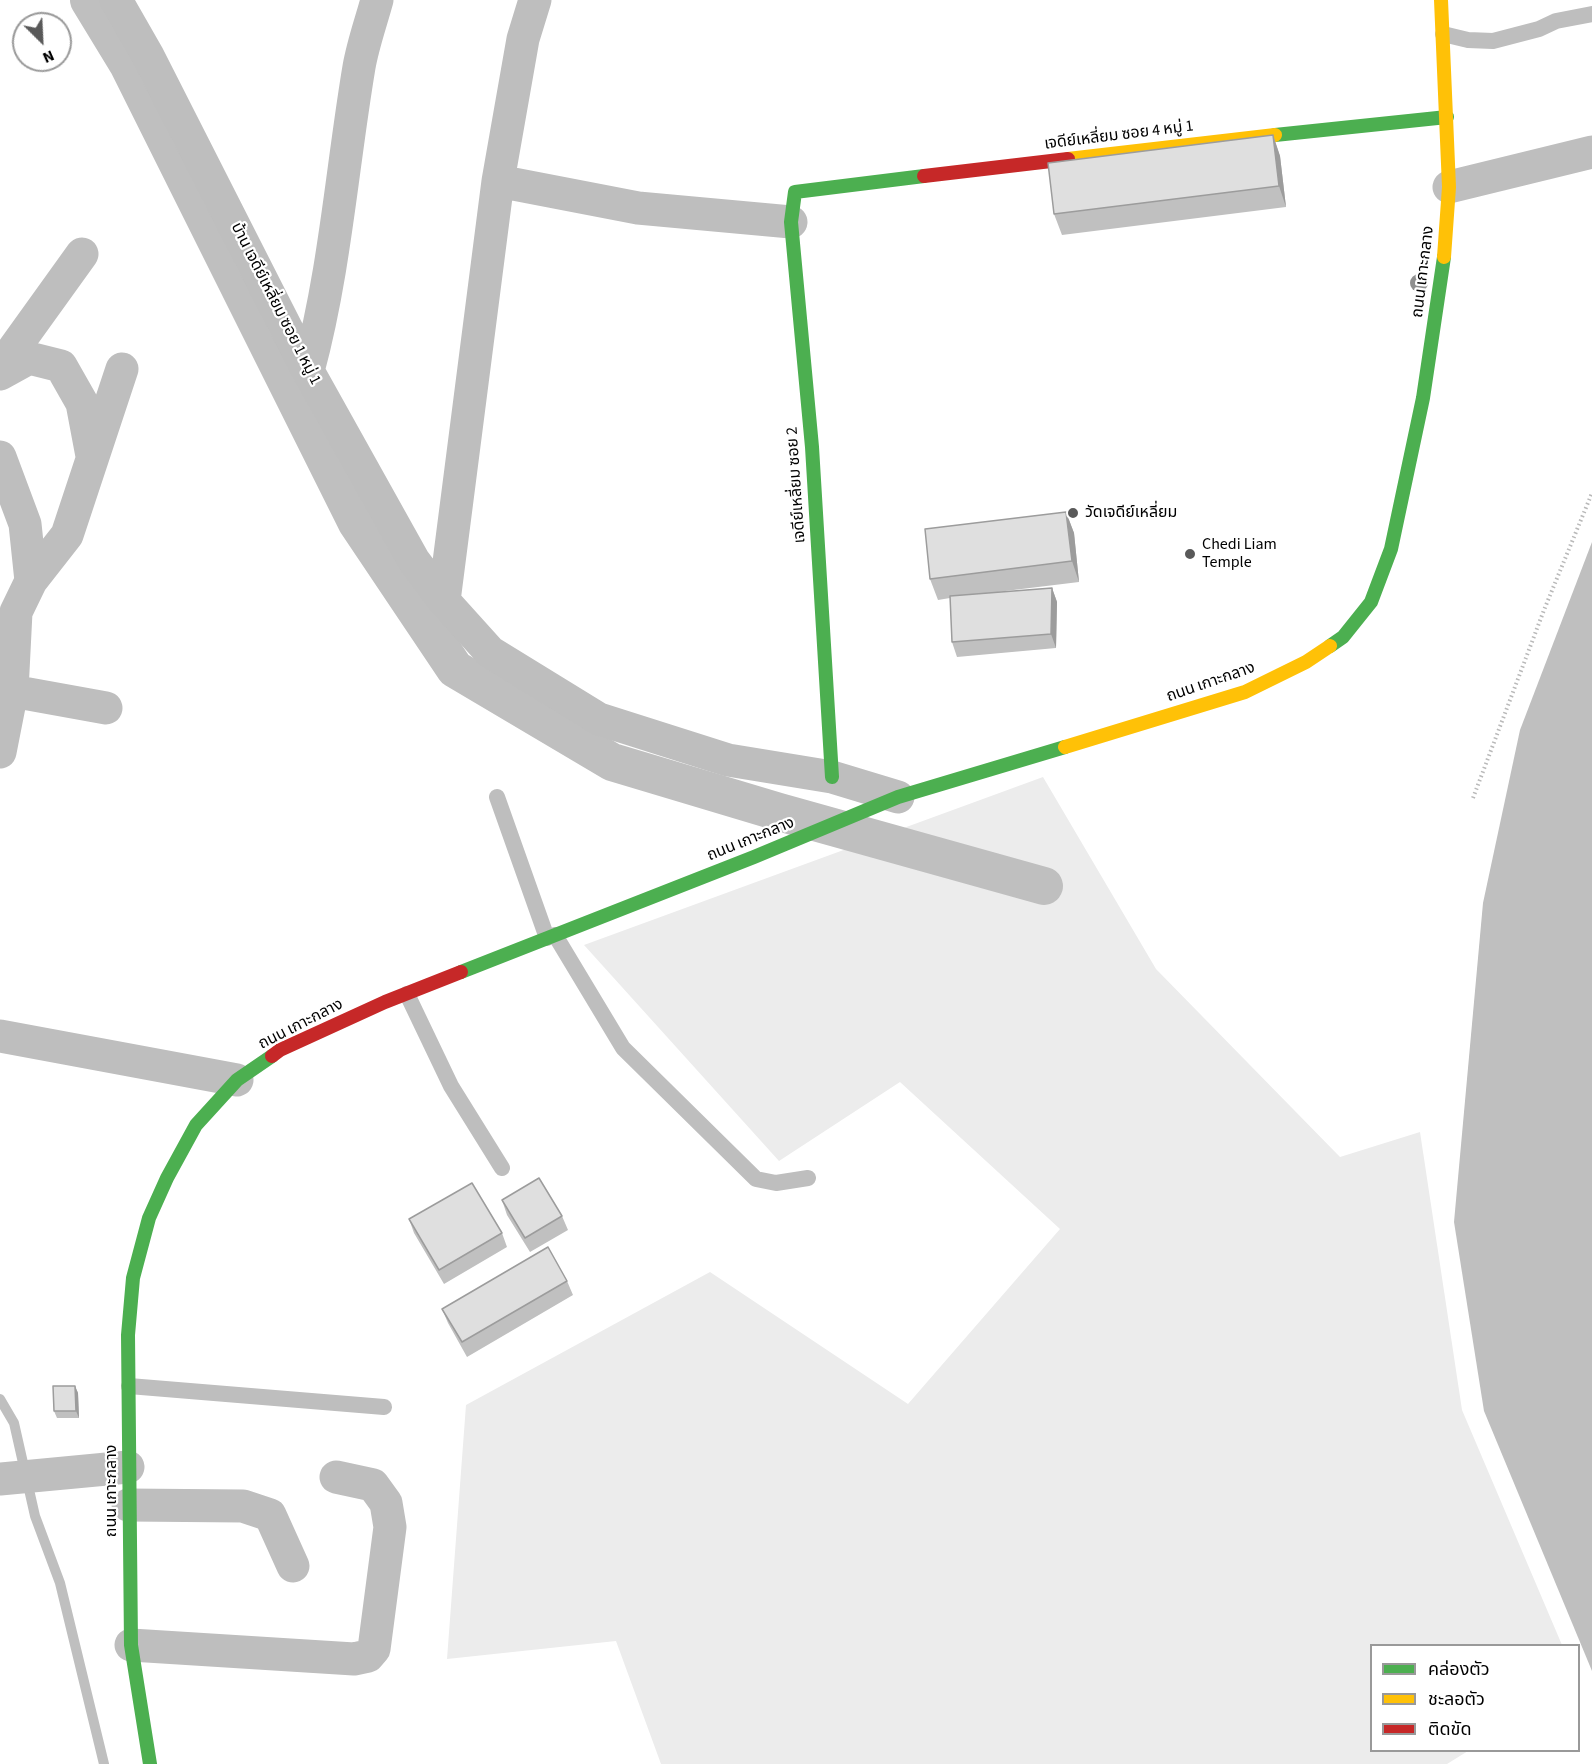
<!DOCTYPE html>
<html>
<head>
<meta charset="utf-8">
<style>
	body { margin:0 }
	#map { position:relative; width:1592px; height:1764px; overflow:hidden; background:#fff; font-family:"Source Sans 3","Noto Sans Thai",sans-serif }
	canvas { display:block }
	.legend { position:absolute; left:1370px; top:1644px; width:210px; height:108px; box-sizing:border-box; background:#fff; border:2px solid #999; margin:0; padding:8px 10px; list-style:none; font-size:18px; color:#000 }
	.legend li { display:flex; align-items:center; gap:12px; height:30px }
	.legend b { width:30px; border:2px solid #999 }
	.north { position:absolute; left:12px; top:12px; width:60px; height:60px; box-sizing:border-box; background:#fff; border:2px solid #999; border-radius:50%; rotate:156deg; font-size:16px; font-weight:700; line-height:24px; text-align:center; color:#000 }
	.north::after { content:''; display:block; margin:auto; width:21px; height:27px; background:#595959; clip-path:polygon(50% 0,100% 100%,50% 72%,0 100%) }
</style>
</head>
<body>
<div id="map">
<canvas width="1592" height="1764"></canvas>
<ul class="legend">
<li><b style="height:8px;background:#4caf50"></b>คล่องตัว</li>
<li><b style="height:8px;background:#ffc107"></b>ชะลอตัว</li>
<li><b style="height:8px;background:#c62828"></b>ติดขัด</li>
</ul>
<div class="north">N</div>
</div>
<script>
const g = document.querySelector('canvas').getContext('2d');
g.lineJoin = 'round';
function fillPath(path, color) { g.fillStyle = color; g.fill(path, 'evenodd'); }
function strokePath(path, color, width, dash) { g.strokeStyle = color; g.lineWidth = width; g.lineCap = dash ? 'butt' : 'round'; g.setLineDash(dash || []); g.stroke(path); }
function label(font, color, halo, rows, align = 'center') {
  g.font = font + ' "Source Sans 3","Noto Sans Thai",sans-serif'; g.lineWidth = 4.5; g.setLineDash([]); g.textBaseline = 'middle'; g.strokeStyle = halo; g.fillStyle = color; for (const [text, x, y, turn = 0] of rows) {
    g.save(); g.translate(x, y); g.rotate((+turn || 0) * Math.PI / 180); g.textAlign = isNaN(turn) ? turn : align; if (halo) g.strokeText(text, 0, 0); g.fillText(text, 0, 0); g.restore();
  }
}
const green = new Path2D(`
	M1043,777l113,192 184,188 80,-25 42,278 100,235 -190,1v104l96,1 -21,13h-786l-45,-123 -169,18 19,-254 244,-133 198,132 152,-175 -160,-147 -121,79 -195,-216z`);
const water = new Path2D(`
	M1592,542v1129l-108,-260 -30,-189 29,-319 37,-173z`);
const stream = new Path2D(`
	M0,1399l14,24 21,93 25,67 44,181`);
const canal = new Path2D(`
	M89,0l39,64 229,459 98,146 157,93 167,50 265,74`);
const path = new Path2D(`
	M1473,798l71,-188 48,-117`);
const lane = new Path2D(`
	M1443,34l25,6 25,1 46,-12 17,-8 36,-7
	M497,797l50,141
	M555,935l68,113 133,131 20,4 32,-5
	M407,994l44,92 51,82
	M129,1386l255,21`);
const street = new Path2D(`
	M116,0l32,56 160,315 106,190 30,40 46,51 109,67 129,41 104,17 66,20
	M498,181l140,27 153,14
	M1449,187l143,-35
	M0,368l82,-114
	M308,371c27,-100 34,-203 51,-304 4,-23 12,-45 18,-67
	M0,374l29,-16 32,8 21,37 10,53
	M0,457l25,67 6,57
	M444,601l54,-420 25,-142 12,-39
	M12,691l94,17
	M0,752l12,-61 4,-79 15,-31 36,-46 55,-166
	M0,1036l237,44
	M0,1479l128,-12
	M128,1505l115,1 27,9 23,51
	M131,1645l223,14 14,-3 6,-7 16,-122 -4,-24 -13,-18 -37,-8`);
const fast = new Path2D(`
	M1275,135l172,-18
	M1330,646l13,-9 28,-35 20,-53 32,-151 21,-141
	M832,777l-20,-330 -21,-225 4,-30 129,-16
	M461,972l293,-115 144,-60 167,-50
	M150,1764l-19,-119 -3,-310 5,-57 16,-60 18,-40 29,-53 41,-45 35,-24`);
const slow = new Path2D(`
	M1441,0l8,187 -5,70
	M1068,159l207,-24
	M1065,747l180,-55 61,-30 24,-16`);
const jam = new Path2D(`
	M924,176l144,-17
	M272,1056l8,-6 105,-48 76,-30`);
const trees = [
	[1419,283]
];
const wall = new Path2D(`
	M1273,135l7,21 6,51 -224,28 -8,-21z
	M1066,512l8,21 5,49 -82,10 55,-4 5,14 -1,46 -99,9 -5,-15 -2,-44 -12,2 -8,-21z
	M502,1200l60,16 6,14 -38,22 -23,-37z
	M409,1219l93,14 5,14 -63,37 -30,-51z
	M567,1281l6,14 -106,62 -19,-34 -6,-14z
	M75,1386l3,7 1,25h-22l-3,-7z`);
const shadedWall = new Path2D(`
	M1273,135l7,21 6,51 -7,-21z
	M1066,512l8,21 5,49 -7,-21z
	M1052,588l5,14 -1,46 -5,-14z
	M75,1386l3,7 1,25 -3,-7z`);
const building = new Path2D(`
	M1273,135l6,51 -225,28 -6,-51z
	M1066,512l6,49 -142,18 -5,-50z
	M1052,588l-1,46 -99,8 -2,-46z
	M539,1178l23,38 -37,22 -23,-38z
	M472,1183l30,50 -63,37 -30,-51z
	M548,1247l19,34 -105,61 -20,-33z
	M53,1386h22l1,25h-22z`);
const markers = [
	[1073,513,6,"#595959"],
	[1190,554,6,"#595959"]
];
const streetNames = [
	["เจดีย์เหลี่ยม ซอย 4 หมู่ 1",1119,136,-7],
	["ถนน เกาะกลาง",1424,272,-83],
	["บ้าน เจดีย์เหลี่ยม ซอย 1 หมู่ 1",275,304,63],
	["เจดีย์เหลี่ยม ซอย 2",797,485,-94],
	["ถนน เกาะกลาง",1211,683,-19],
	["ถนน เกาะกลาง",751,840,-22],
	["ถนน เกาะกลาง",301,1025,-27],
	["ถนน เกาะกลาง",112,1491,-90]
];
const poiNames = [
	["วัดเจดีย์เหลี่ยม",1085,513],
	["Chedi Liam",1202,545],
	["Temple",1202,563]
];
fillPath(green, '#ececec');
fillPath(water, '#bfbfbf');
strokePath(stream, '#bfbfbf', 10);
strokePath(canal, '#bfbfbf', 38);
strokePath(path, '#b9b9b9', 4, [1.5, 3]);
strokePath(lane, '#bebebe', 16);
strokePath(street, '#bebebe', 33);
strokePath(fast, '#4caf50', 14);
strokePath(slow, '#ffc107', 14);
strokePath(jam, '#c62828', 14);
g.fillStyle = '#8f8f8f';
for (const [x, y] of trees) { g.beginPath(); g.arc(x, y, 9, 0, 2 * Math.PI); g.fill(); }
fillPath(wall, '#c0c0c0');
fillPath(shadedWall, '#9c9c9c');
fillPath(building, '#dfdfdf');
strokePath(building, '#9c9c9c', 1.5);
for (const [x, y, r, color] of markers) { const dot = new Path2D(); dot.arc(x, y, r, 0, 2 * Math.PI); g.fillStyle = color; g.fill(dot); strokePath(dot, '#fff', 2); }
label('16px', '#000', '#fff', streetNames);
label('16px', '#000', '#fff', poiNames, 'left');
</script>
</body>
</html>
